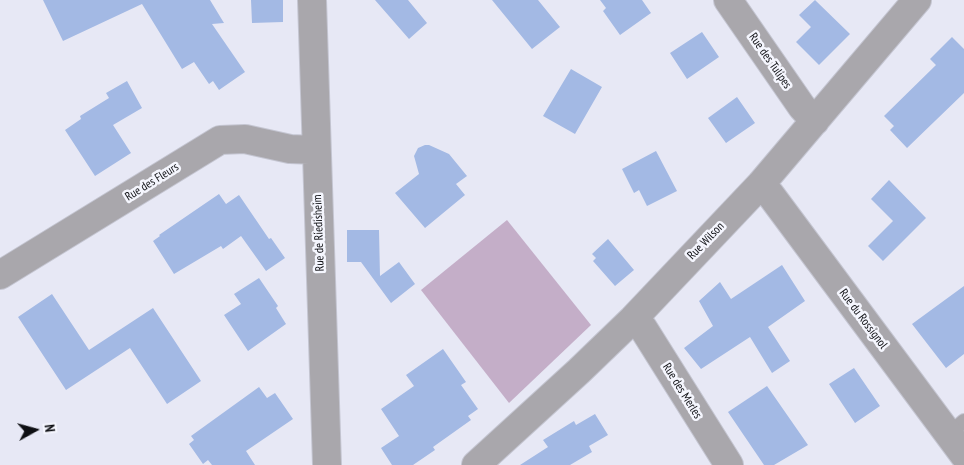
<!DOCTYPE html>
<html>
<head>
<meta charset="utf-8">
<style>
	body { margin:0 }
	#map { position:relative; width:964px; height:465px; overflow:hidden; background:#e7e8f5; font-family:"PT Sans Narrow",sans-serif }
	canvas { display:block }
	.north { position:absolute; left:10px; top:405px; width:50px; height:50px; -webkit-text-stroke:4px #f5f6fe; paint-order:stroke; rotate:83deg; font-size:14px; font-weight:700; line-height:20px; text-align:center; color:#0e0f13 }
	.north::after { content:''; display:block; margin:auto; width:18px; height:22px; background:#0e0f13; clip-path:polygon(50% 0,100% 100%,50% 72%,0 100%) }
</style>
</head>
<body>
<div id="map">
<canvas width="964" height="465"></canvas>
<div class="north">N</div>
</div>
<script>
const g = document.querySelector('canvas').getContext('2d');
g.lineJoin = 'round';
function fillPath(path, color) { g.fillStyle = color; g.fill(path, 'evenodd'); }
function strokePath(path, color, width, dash) { g.strokeStyle = color; g.lineWidth = width; g.lineCap = dash ? 'butt' : 'round'; g.setLineDash(dash || []); g.stroke(path); }
function label(font, color, halo, rows, align = 'center') {
  g.font = font + ' "PT Sans Narrow",sans-serif'; g.lineWidth = 5; g.setLineDash([]); g.textBaseline = 'middle'; g.strokeStyle = halo; g.fillStyle = color; for (const [text, x, y, turn = 0] of rows) {
    g.save(); g.translate(x, y); g.rotate((+turn || 0) * Math.PI / 180); g.textAlign = isNaN(turn) ? turn : align; if (halo) g.strokeText(text, 0, 0); g.fillText(text, 0, 0); g.restore();
  }
}
const green = new Path2D(`
	M507,220l84,105 -82,78 -88,-113z`);
const building = new Path2D(`
	M43,0h167l14,23 -12,1 33,48 -26,18 -6,-9 -4,3 -15,-22 -12,7 -40,-65 -79,37z
	M251,0h32v22l-31,1z
	M375,0h33l19,23 -18,16z
	M492,0h46l22,27 -28,22z
	M600,0h42l9,13 -31,22 -17,-24 3,-3z
	M815,0l35,34 -31,31 -23,-23 15,-15 -12,-12z
	M702,32l17,25 -32,22 -17,-26z
	M952,37l12,12v44l-57,55 -17,-18 4,-4 -10,-10 52,-51 -6,-6z
	M571,69l31,18 -27,47 -32,-18z
	M127,81l15,27 -29,17 18,28 -36,23 -30,-46 16,-11 -1,-3 29,-18 -3,-5z
	M737,97l18,26 -29,20 -18,-25z
	M425,145h4l20,9 18,22 -11,8 9,11 -40,33 -30,-35 24,-19 -5,-18 4,-8z
	M656,151l21,40 -30,15 -8,-16 -5,3 -12,-24z
	M889,180l37,38 -43,43 -15,-15 25,-25 -22,-22z
	M219,194l7,10 13,-9 30,44 2,-1 14,20 -19,13 -25,-35 -18,13 -2,-3 -47,28 -21,-33 7,-5 -1,-1z
	M347,230h32l1,46 19,-14 16,22 -24,19 -30,-41h-14z
	M608,239l26,31 -19,16 -22,-25 3,-3 -4,-4z
	M782,265l23,36 -37,26 22,34 -18,12 -22,-36 -49,32 -17,-21 29,-22 -14,-25 21,-19 11,17z
	M259,278l19,28 -2,2 10,16 -38,27 -24,-36 17,-11 -7,-10z
	M964,286v68l-18,14 -34,-44z
	M52,294l37,56 64,-42 48,73 -34,23 -37,-56 -64,42 -48,-73z
	M443,349l23,33 -5,3 17,24 -10,7 3,4 -38,27 2,3 -22,15h-21l-11,-17 18,-12 -18,-27 33,-23 -8,-11z
	M854,368l26,38 -25,17 -26,-39z
	M767,386l41,59 -34,20h-10l-36,-53z
	M259,387l8,11 8,-5 18,26 -47,32 9,14h-43l-4,-5 -5,4 -14,-20 5,-4 -3,-4z
	M595,414l13,21 -19,11 3,6 -22,13h-50l28,-18 -5,-7 31,-19 2,4z`);
const lane = new Path2D(`
	M949,434l15,-13`);
const street = new Path2D(`
	M312,0l15,465
	M728,0l74,107 13,14
	M761,184l9,10 194,261
	M0,275l220,-135 25,-1 45,10 26,1
	M633,319l10,9 86,137
	M476,465l103,-94 54,-52 128,-135 156,-184`);
const streetNames = [
	["Rue des Tulipes",770,61,55],
	["Rue des Fleurs",152,182,-32],
	["Rue de Riedisheim",319,233,-92],
	["Rue Wilson",706,241,-46],
	["Rue du Rossignol",863,319,53],
	["Rue des Merles",682,391,58]
];
fillPath(green, '#c4aec8');
fillPath(building, '#a3b9e4');
strokePath(lane, '#c4c5d1', 16);
strokePath(street, '#c4c5d1', 30);
strokePath(lane, '#a9a7ac', 14);
strokePath(street, '#a9a7ac', 28);
label('12px', '#0e0f13', '#f5f6fe', streetNames);
</script>
</body>
</html>
